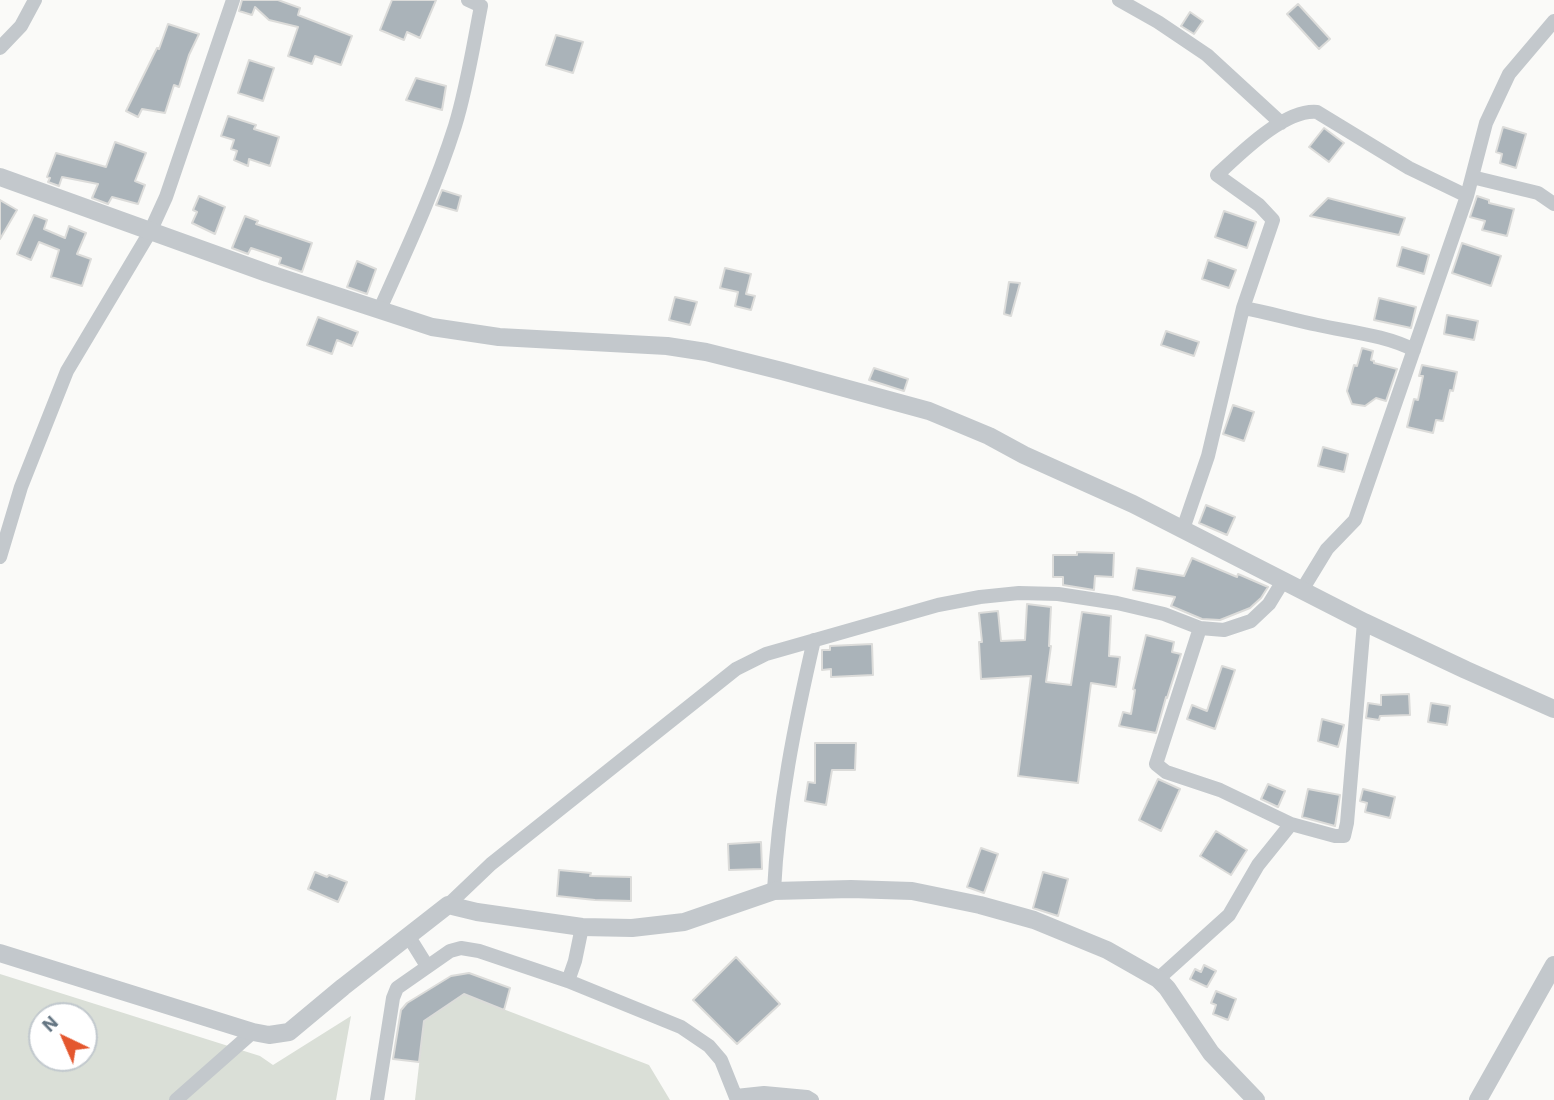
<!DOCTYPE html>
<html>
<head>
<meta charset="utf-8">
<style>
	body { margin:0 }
	#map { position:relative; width:1554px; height:1100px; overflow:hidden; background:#fafaf8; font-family:"IBM Plex Sans",sans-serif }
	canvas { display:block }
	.north { position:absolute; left:28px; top:1002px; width:70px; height:70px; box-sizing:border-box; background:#fff; border:2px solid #c1c8cd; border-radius:50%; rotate:316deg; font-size:19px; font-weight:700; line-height:28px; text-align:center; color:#657683 }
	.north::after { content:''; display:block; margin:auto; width:24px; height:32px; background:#e4572e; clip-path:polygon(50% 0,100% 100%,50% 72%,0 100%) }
</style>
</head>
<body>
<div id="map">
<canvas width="1554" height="1100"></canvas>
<div class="north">N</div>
</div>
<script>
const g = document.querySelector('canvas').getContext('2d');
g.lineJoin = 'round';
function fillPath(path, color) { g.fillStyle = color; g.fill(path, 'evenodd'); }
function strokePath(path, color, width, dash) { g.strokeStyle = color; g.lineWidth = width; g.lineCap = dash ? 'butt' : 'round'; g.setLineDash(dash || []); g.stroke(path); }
const green = new Path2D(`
	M0,974l260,82 13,9 78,-49 -15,84h-336zM42,1016h42v42h-42z
	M464,994l185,71 21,35h-255l9,-79z`);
const building = new Path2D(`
	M242,0h36l22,8 -2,7 54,21 -11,29 -26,-9 -3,8 -24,-8 10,-29 -29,-7 -14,-13 -3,8 -13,-4z
	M392,0h44l-16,38 -13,-6 -3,8 -24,-10z
	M1298,4l32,35 -11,10 -32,-35z
	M1190,12l13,9 -9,13 -13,-8z
	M168,24l31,10 -10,21 -10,32 -5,-2 -9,28 -23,-4 -4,8 -12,-6 31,-63 2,1z
	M556,35l27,7 -10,31 -27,-8z
	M249,60l25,8 -11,33 -25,-8z
	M416,78l30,8 -4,24 -36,-10z
	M228,116l28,9 -2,4 25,8 -9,29 -21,-7 -1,7 -14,-6 3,-9 -6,-2 3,-9 -13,-4z
	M1503,127l23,7 -10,34 -16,-5 2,-9 -6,-2z
	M1324,128l20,15 -15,19 -20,-15z
	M115,142l31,11 -11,28 10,4 -7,19 -26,-7 -4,7 -16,-6 6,-14 -36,-7 -3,9 -11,-4 2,-4 -3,-1 9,-24 50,14z
	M442,190l19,6 -4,15 -21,-6z
	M199,196l26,11 -10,27 -23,-11 5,-11 -4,-2z
	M1477,196l12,4v3l25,6 -7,27 -25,-6 3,-9 -15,-4z
	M1328,198l77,20 -6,17 -89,-19z
	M0,200l17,10 -17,29z
	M1224,211l32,11 -9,26 -32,-11z
	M34,215l13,5 -3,9 21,9 4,-12 17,7 -9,21 14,5 -9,27 -31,-9 8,-27 -20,-8 -8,18 -14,-6z
	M245,216l13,5 -2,3 56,19 -10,29 -23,-8 2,-6 -30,-10 -3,6 -16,-6z
	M1462,243l39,13 -10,30 -39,-13z
	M1402,247l27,8 -5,19 -27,-8z
	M1208,260l28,10 -7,18 -27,-9z
	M357,261l19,8 -9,25 -20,-7z
	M725,268l26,6 -5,20 9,2 -4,14 -16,-4 3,-14 -18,-4z
	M1009,282l11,1 -9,33 -7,-2z
	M675,297l22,5 -7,23 -21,-5z
	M1379,298l37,9 -5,21 -37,-8z
	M1447,315l31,6 -4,19 -30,-6z
	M318,317l40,15 -6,14 -15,-6 -5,14 -25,-9z
	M1166,331l33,11 -5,14 -33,-11z
	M1362,348l11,3 -2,9 3,1v2l23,6 -11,32 -10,-3 -11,8 -13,-2 -5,-13 7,-26 3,1z
	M1422,365l35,7 -4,19 -3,-1 -7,31 -7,-1 -3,13 -26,-6 7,-28 4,1 5,-24h-4z
	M874,368l34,11 -4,12 -35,-11z
	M1233,405l21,7 -10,29 -21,-7z
	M1323,447l25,7 -4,18 -26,-6z
	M1206,505l29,12 -8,18 -28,-12z
	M1077,552l37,1 -1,24 -18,-1 -1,14 -31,-5v-8h-10v-22h24z
	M1192,558l45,19 1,-3 30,13 -7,11 -11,10 -30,12 -18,-1 -31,-13 4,-9 -42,-7 4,-22 47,8z
	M1027,604l24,3 -2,39h2l-5,36 25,3 11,-73 29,4 -2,40 11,1 -4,30 -25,-4 -13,100 -60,-7 13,-100 -50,3 -2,-37h3l-3,-29 19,-2 3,30 24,-1z
	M1146,635l28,7 -2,10 9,2 -14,44 -1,-1 -10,36 -37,-7 4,-14 8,2 4,-24 -2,-1z
	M872,644l1,31 -42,2v-8l-9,1v-20h8v-4z
	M1222,666l13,4 -20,59 -28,-10 5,-14 15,6z
	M1409,694l1,21 -30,1 -1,4 -13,-2 2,-15 13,2v-10z
	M1431,703l19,3 -3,19 -19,-3z
	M1322,719l22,6 -6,22 -20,-6z
	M815,743h41l-1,27h-23l-6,35 -21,-4 3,-19 7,1z
	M1158,779l22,10 -19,42 -22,-11z
	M1268,784l17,7 -7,16 -17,-8z
	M1308,789l32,6 -5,31 -33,-9z
	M1363,789l32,8 -5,21 -25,-6 2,-9 -7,-2z
	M1216,831l31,19 -16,25 -31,-19z
	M761,842l1,27 -33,1 -1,-26z
	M981,848l17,6 -14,39 -17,-6z
	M559,870l32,3 -1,3 41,1v24l-36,-1 -38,-4z
	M315,872l12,5 2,-2 18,7 -9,20 -30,-13z
	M1043,872l25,7 -10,37 -25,-8z
	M736,957l44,47 -43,40 -44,-44z
	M1204,965l12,6 -9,16 -17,-8 5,-10 6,3z
	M469,973l41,15 -6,22 -40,-16 -40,27 -5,41 -26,-3 8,-49 6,-7 44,-27z
	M1216,991l20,8 -8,21 -15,-6 3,-9 -5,-2z`);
const minor = new Path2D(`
	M1119,0l39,22 49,33 74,68
	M0,48l21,-22 14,-26
	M1472,177l66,16 16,11
	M1243,308c25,4 49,12 75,17 31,7 67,10 96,25
	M380,309c27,-60 55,-120 75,-183 12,-39 18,-79 26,-120l-13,-6
	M1183,529l25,-73 35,-148 30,-88 -14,-15 -42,-30c23,-21 67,-66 100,-63l92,56 58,28
	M0,557l21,-70 46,-116 83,-139 16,-35 67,-197
	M1302,590l25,-41 28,-29 112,-324 19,-73 23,-49 45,-53
	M1200,628l-44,136 10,8 54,18 71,34 44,12h9l3,-13 17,-201
	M774,891c4,-85 21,-169 40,-251
	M448,905l43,-41 245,-195 30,-15 172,-49 42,-8 39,-4 39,1 59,9 47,11 36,14 24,2 27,-9 18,-17 14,-23
	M409,937l18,29
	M1158,979l71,-64 29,-50 33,-41
	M568,981l7,-20 7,-34
	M736,1096l28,-3 43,4 5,3
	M176,1100l77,-68
	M377,1100l16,-102 4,-10 53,-37 11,-3 18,3 89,30 113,46 28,19 12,14 16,40`);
const tertiary = new Path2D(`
	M0,177l267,96 165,54 67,10 168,9 39,6 76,19 147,40 60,25 35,19 109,49 231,118 102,48 88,39
	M0,953l253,79 16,3 20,-3 54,-45 105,-82 29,7 105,15 50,1 52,-6 90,-31 77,-2 61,2 68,14 54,15 73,30 51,29 9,9 44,65 45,47
	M1478,1100l76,-135`);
fillPath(green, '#dadfd7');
fillPath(building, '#aab3b9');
strokePath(building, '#dcdcda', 2);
strokePath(minor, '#c3c8cc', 14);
strokePath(tertiary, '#c3c8cc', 18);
</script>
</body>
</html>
